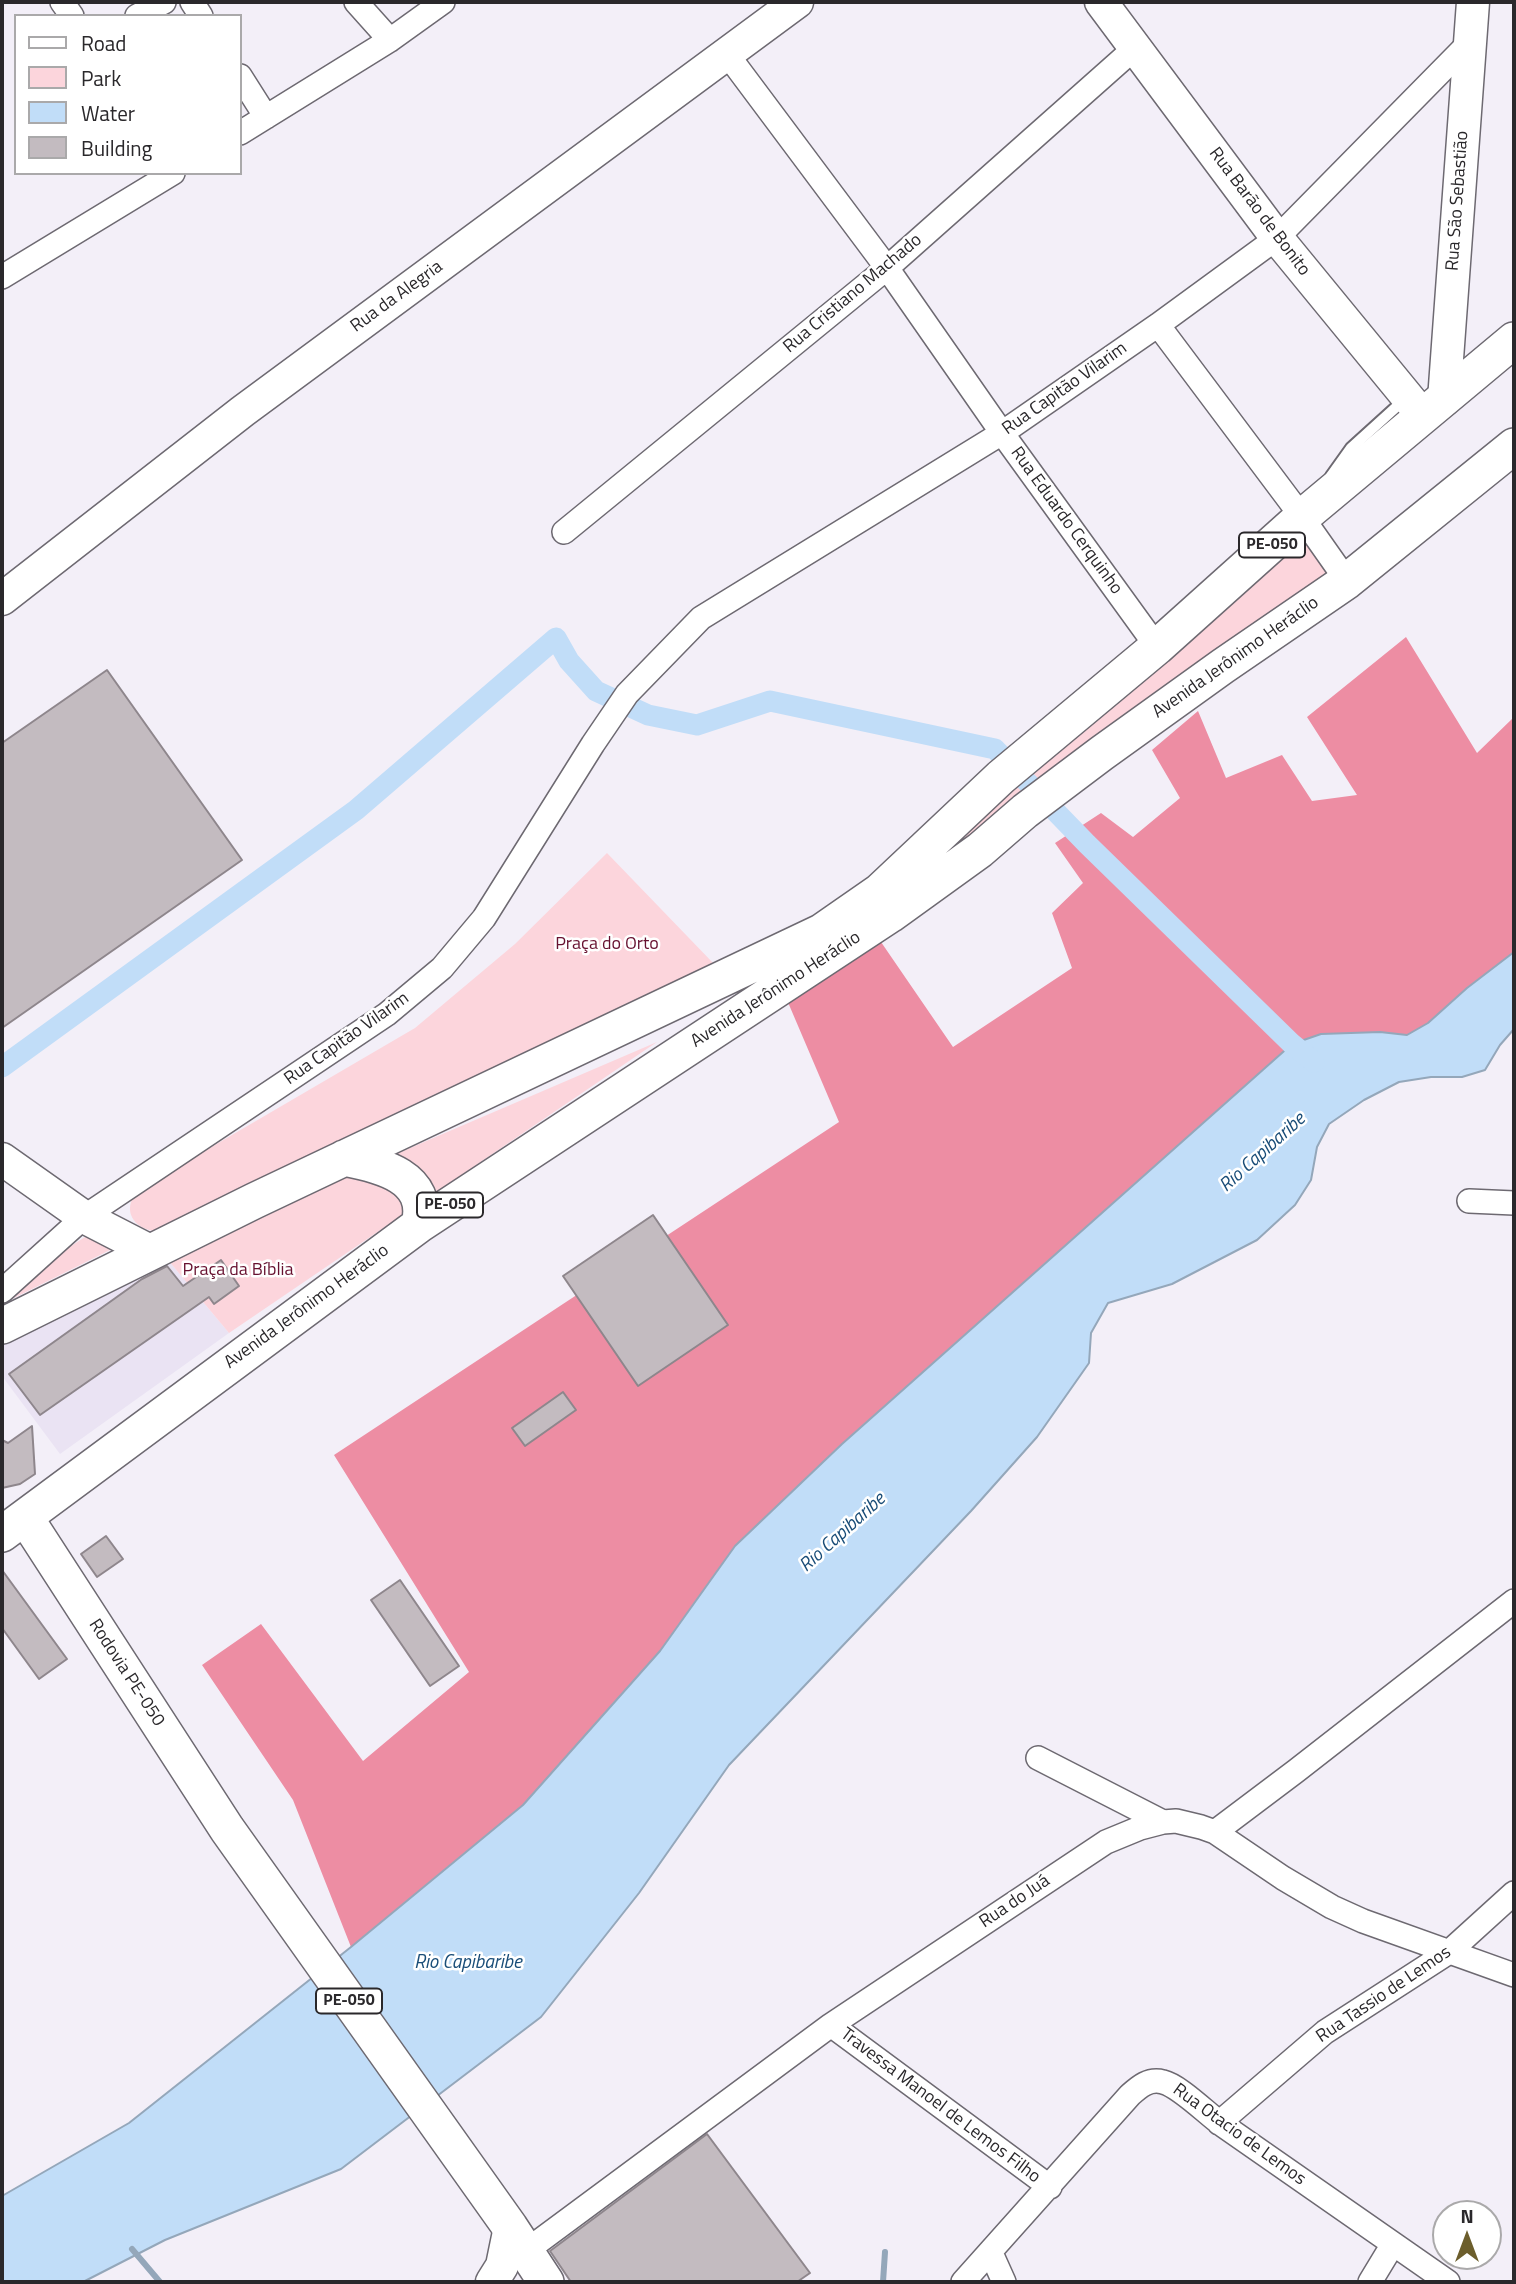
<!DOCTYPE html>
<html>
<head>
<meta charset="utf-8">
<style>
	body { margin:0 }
	#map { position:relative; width:1516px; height:2284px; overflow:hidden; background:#f3eff8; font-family:"Titillium Web",sans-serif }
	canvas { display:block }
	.frame { position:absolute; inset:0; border:4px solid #2a282b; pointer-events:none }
	.legend { position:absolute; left:14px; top:14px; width:228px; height:161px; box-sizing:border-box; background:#fff; border:2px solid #aaa9aa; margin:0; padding:9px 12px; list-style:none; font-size:21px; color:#2a282b }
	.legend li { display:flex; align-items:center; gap:14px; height:35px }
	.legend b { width:35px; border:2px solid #aaa9aa }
	.north { position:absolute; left:1432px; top:2200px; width:70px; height:70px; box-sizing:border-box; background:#fff; border:2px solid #aaa9aa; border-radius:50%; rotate:0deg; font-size:19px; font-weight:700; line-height:28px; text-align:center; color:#2a282b }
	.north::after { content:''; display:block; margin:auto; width:24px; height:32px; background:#6c5e2c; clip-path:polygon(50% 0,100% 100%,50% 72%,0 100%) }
</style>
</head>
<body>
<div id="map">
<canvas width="1516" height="2284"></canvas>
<div class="frame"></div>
<ul class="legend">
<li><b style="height:9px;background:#fff"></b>Road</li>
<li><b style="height:19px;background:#fcd5dc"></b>Park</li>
<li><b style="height:19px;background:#c1ddf8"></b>Water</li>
<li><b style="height:19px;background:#c3bbc0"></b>Building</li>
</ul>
<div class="north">N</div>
</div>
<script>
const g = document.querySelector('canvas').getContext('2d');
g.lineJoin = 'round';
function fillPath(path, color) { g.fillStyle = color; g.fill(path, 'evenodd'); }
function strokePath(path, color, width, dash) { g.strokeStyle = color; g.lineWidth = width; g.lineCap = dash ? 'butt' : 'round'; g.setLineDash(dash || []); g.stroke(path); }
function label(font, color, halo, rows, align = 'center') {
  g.font = font + ' "Titillium Web",sans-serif'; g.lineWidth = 5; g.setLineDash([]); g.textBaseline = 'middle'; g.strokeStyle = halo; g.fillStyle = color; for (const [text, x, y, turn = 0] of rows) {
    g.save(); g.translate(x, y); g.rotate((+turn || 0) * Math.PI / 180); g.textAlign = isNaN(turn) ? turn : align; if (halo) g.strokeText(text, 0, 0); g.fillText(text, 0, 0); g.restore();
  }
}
const built = new Path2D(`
	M163,1254l66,79 -169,121 -58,-78v-38z`);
const green = new Path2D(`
	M1303,540l25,33 -381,282 17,-26 84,-83z
	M607,853l108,112 -560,266c-15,-1 -29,-13 -24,-29 2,-6 7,-10 12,-15l272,-159 100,-84z
	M657,1042l-428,291 -66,-79z
	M88,1235l28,12 -114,57 3,-5 43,-38z`);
const forest = new Path2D(`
	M1406,637l71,116 37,-36v235l-47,36 -39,35 -21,12 -27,-3 -59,2 -29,10 -450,400 -107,102 -75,105 -137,154 -172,142 -58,-147 -91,-135 59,-41 102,137 106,-89 -135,-217 505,-333 -52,-122 94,-58 72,105 119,-79 -20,-55 31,-30 -28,-40 46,-30 32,24 47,-39 -28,-48 46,-39 28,67 56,-23 30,46 45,-6 -50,-78z`);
const water = new Path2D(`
	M1514,952v77l-14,16 -15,25 -23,7h-31l-32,5 -35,18 -35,24 -12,23 -6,33 -16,25 -38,35 -85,44 -64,19 -17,30 -2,30 -52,74 -66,74 -242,254 -90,128 -98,124 -200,152 -176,71 -82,42h-81v-86l127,-73 222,-176 172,-142 137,-154 75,-105 107,-102 450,-400 29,-10 59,-2 27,3 21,-12 39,-35z`);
const stream = new Path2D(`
	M132,2249l28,33
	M883,2282l2,-30`);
const canal = new Path2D(`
	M2,1067l354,-257 200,-172 13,23 27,30 52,24 49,10 73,-24 225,48 92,95 205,200 22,18`);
const building = new Path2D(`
	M107,670l135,190 -240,168v-285z
	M653,1215l75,110 -90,61 -75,-110z
	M221,1260l18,26 -25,18 -5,-7 -169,118 -31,-41 133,-95 25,-13 16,20z
	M563,1392l13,18 -51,36 -13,-18z
	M32,1426l3,48 -15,10 -18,4v-48l6,3z
	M106,1536l17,23 -26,18 -16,-23z
	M2,1570l65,89 -28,20 -37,-51z
	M400,1580l59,86 -29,20 -59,-86z
	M707,2134l103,139 -13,9h-226l-21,-31z`);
const lane = new Path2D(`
	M1331,476l20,-28 53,-48`);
const street = new Path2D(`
	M62,2l10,14
	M192,2l9,14
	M356,2l34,38
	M137,16l27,-14
	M727,54l160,214 115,165 155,214
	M240,76l26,41
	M240,133l150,-93 53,-38
	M2,277l171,-104
	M1158,325l144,192 45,64
	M564,532l323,-264 249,-221
	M1469,1201l45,2
	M2,1291l82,-74 303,-203 55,-46 42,-50 109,-174 34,-50 74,-76 301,-185 156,-108 119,-87 193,-196
	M1038,1758l125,64
	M1215,1832l81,-61 218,-170
	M831,2025l219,162
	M1219,2123l106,-91 124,-80 65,-59
	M526,2251l305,-226 275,-183 34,-14 23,-6 13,-1 25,6 14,5 68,46 49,29 31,14 151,54
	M991,2253l13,29
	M963,2282l167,-187c9,-8 19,-17 33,-13 17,4 45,33 61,44 74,52 149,104 224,156
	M1370,2282l23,-38`);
const secondary = new Path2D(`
	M1101,2l176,236 146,178
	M1444,400l29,-398
	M2,599l241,-188 554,-409
	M2,1159l82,58 66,34
	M492,2282l10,-16 8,-39`);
const primary = new Path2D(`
	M344,1158c37,7 87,19 75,67
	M2,1326l252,-125 567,-269 59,-41 121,-114 156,-130 145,-130 212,-177
	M25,1517l202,312 283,398 36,55
	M2,1534l417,-309 471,-310 90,-65 45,-39 77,-58 121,-87 124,-85 167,-135`);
const shields = [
	[1272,545,66],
	[450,1205,66],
	[349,2001,66]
];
const shieldNames = [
	["PE-050",1272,545],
	["PE-050",450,1205],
	["PE-050",349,2001]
];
const streetNames = [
	["Rua São Sebastião",1458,201,-86],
	["Rua Barão de Bonito",1259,212,53],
	["Rua Cristiano Machado",853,294,-40],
	["Rua da Alegria",397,297,-36],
	["Rua Capitão Vilarim",1065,389,-35],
	["Rua Eduardo Cerquinho",1066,521,54],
	["Avenida Jerônimo Heráclio",1236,658,-35],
	["Avenida Jerônimo Heráclio",776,990,-33],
	["Rua Capitão Vilarim",347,1039,-35],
	["Avenida Jerônimo Heráclio",307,1307,-36],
	["Rodovia PE-050",126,1673,57],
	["Rua do Juá",1015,1902,-34],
	["Rua Tassio de Lemos",1384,1995,-34],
	["Travessa Manoel de Lemos Filho",940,2106,37],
	["Rua Otacio de Lemos",1239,2135,36]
];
const parkNames = [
	["Praça do Orto",607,945],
	["Praça da Bíblia",238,1271]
];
const waterNames = [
	["Rio Capibaribe",1263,1153,-42],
	["Rio Capibaribe",843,1533,-42],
	["Rio Capibaribe",468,1963]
];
fillPath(built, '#eae3f3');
fillPath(green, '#fcd5dc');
fillPath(forest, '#ed8da3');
fillPath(water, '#c1ddf8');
strokePath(water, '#94a7ba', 2);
strokePath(stream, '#94a7ba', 6);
strokePath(canal, '#c1ddf8', 21);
fillPath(building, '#c3bbc0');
strokePath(building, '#8e868c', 2);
strokePath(lane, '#6d6971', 14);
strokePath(street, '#6d6971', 26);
strokePath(secondary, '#6d6971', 35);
strokePath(primary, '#6d6971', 38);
strokePath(lane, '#fff', 10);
strokePath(street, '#fff', 23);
strokePath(secondary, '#fff', 32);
strokePath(primary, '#fff', 35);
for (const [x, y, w] of shields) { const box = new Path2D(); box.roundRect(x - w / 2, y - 12.5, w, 25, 5); g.fillStyle = '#fff'; g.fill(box); strokePath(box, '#2a282b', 2); }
label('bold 16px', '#2a282b', null, shieldNames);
label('18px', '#2a282b', '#fff', streetNames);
label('18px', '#671130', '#fff', parkNames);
label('italic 19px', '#194d78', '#fff', waterNames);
</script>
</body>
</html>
